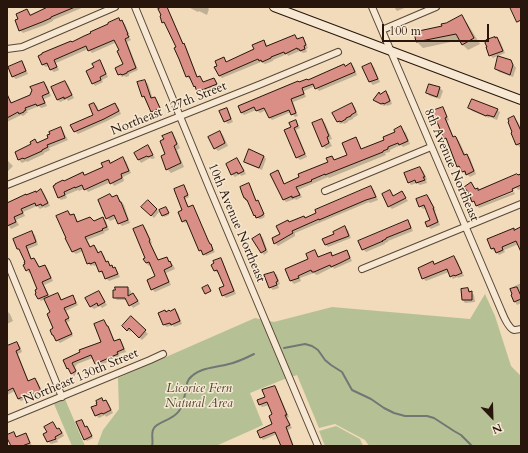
<!DOCTYPE html>
<html>
<head>
<meta charset="utf-8">
<style>
	body { margin:0 }
	#map { position:relative; width:528px; height:453px; overflow:hidden; background:#f1dbba; font-family:Cardo,serif }
	canvas { display:block }
	.frame { position:absolute; inset:0; border:8px solid #28160c; pointer-events:none }
	.north { position:absolute; left:472px; top:397px; width:40px; height:40px; -webkit-text-stroke:3px #f6e8d2; paint-order:stroke; rotate:157deg; font-size:11px; font-weight:700; line-height:16px; text-align:center; color:#28160c }
	.north::after { content:''; display:block; margin:auto; width:14px; height:18px; background:#28160c; clip-path:polygon(50% 0,100% 100%,50% 72%,0 100%) }
	.scale { position:absolute; left:382px; top:24px; width:107px; height:18px; box-sizing:border-box; border:2px solid #28160c; border-top:0; padding-left:5px; font-size:12px; line-height:14px; white-space:nowrap; color:#28160c; -webkit-text-stroke:3px #f6e8d2; paint-order:stroke }
</style>
</head>
<body>
<div id="map">
<canvas width="528" height="453"></canvas>
<div class="frame"></div>
<div class="north">N</div>
<div class="scale">100 m</div>
</div>
<script>
const g = document.querySelector('canvas').getContext('2d');
g.lineJoin = 'round';
function fillPath(path, color) { g.fillStyle = color; g.fill(path, 'evenodd'); }
function strokePath(path, color, width, dash) { g.strokeStyle = color; g.lineWidth = width; g.lineCap = dash ? 'butt' : 'round'; g.setLineDash(dash || []); g.stroke(path); }
function label(font, color, halo, rows, align = 'center') {
  g.font = font + ' Cardo,serif'; g.lineWidth = 3; g.setLineDash([]); g.textBaseline = 'middle'; g.strokeStyle = halo; g.fillStyle = color; for (const [text, x, y, turn = 0] of rows) {
    g.save(); g.translate(x, y); g.rotate((+turn || 0) * Math.PI / 180); g.textAlign = isNaN(turn) ? turn : align; if (halo) g.strokeText(text, 0, 0); g.fillText(text, 0, 0); g.restore();
  }
}
const green = new Path2D(`
	M485,294l10,22 16,50 10,10v70h-152l-4,-6 -30,-16 -16,4 -22,-53 -15,5 -32,13 13,32 -47,21h-119l6,-16 16,-21 -1,-31 137,-60 19,4 58,-15 138,12z
	M65,399l20,47h-13l-18,-42z
	M336,426l24,13 3,7h-38l-6,-15z`);
const shadow = new Path2D(`
	M53,7h31l-31,13v1l-8,4 -22,8 -3,-3 7,-19 4,5z
	M165,7h2l17,38 2,2 12,31 2,-1 4,6 10,-4 2,2 2,5 -17,8 -6,-8 -4,-8 -2,1 -2,-3 -10,-28 -11,-23 -3,-3z
	M188,7h19l2,2 -2,6 -8,-4 -1,1z
	M394,7h13l-10,4z
	M461,17l6,6 13,21 -12,6 -6,-6 -2,-4 -37,8 -6,-6 -2,-10 28,-5z
	M119,19l6,5 5,13h-1l2,3 -4,2 11,28 -9,4v2l-3,1 -2,-1 -2,1 -3,-3 6,-9 -8,-23 -25,11 -4,-4 -32,14 3,7 -5,2 -3,-2 -2,-4 -3,1 -3,-2 -3,-9 32,-13z
	M7,25l1,1v10h-1z
	M295,36l3,4 4,-2 3,3 3,7 -2,1 1,3 -4,1 -3,-2 -12,5 -1,-2 -14,6v1l-8,3 -4,-2 -39,16 -3,-2 -1,-10 6,-7 3,4 29,-13 8,-9 4,5z
	M497,38l3,3 5,12 -12,5 -3,-3 6,-16z
	M510,61l3,3 3,4 -3,9 -14,-5 -3,-3z
	M99,62l3,2 6,13 -6,3 1,2 -8,4 -2,-3 2,-15z
	M21,63l3,2 4,9 -12,5 -3,-2 -4,-9z
	M351,64l3,3 3,8 -38,16 -4,-5 -11,5 2,6 -13,5 5,14 -3,1 -4,-5 -19,8 -2,-2 -4,-8 -6,3 -4,-3 -12,5 -2,-2 -3,-6z
	M371,64l3,3 6,15 -7,3 -3,-3 -6,-15z
	M145,81l3,3 5,15 1,-1 3,3 5,10 -8,3 -3,-3 -6,-12 -2,-3z
	M65,82l3,3 6,13 -6,3 -1,-2 -7,3 -3,-3z
	M44,83l3,3 4,10 -7,3 3,7 -6,2 -2,-2 -12,5 1,2h-2v1l-3,2 -2,-1 -14,7v-22l2,-1 3,4 19,-8z
	M430,85l10,3 3,3 -3,8 -10,-3 -3,-3z
	M386,93l3,2 3,9 -5,2v-1l-3,1 -8,-4 -2,-2z
	M94,104l3,2 2,6 16,-8 3,3 3,7 -14,7 -29,13 -3,-3 19,-16z
	M352,104l3,3 3,8 -5,3v1l-5,2v1l-4,2 -1,-1 -3,1 -2,-3z
	M442,108l3,3 4,9 -2,1 7,17 1,-1 4,4 7,15 1,-1 3,3 6,16 -6,3 -3,-3h-2l-7,-8 -11,-25 -2,-3z
	M469,108l28,2 3,2 -3,8 -7,-3 -1,1 -17,-7z
	M226,109l3,3 4,10 -5,2 -3,-3z
	M514,117l4,5 3,6v21l-4,-5z
	M322,120l3,3 7,16 -3,1 3,6 -6,3 -3,-3z
	M295,121l3,3 2,4 -4,2 11,27 -7,3 -3,-3 -5,-30z
	M61,128l2,3 5,9 -19,8 1,2 -6,3v1l-17,8 -1,-1 -4,2 -3,-3 -3,-8 16,-7 3,-5 3,4 11,-6z
	M401,128l5,5 4,11 -7,3 -2,-2 -11,5v2l-5,1 1,2 -57,23 -1,-1 -30,13 4,7 -6,3 -1,-1 -9,3 -2,-2 -6,-29 2,3 5,11 44,-22 3,-6 3,3 13,-4 7,-18 3,3 4,9 24,-10 10,-7z
	M220,132l3,3 5,11 -10,5 -3,-3z
	M172,133l3,4 5,11 -3,2 7,17 -13,6 -4,-4 -2,-29z
	M148,146l2,3 5,9 -3,1 -2,-1 -9,5 -2,-3 -4,-7z
	M264,156l2,3 -4,11 -14,-6 -3,-3z
	M123,159l3,2 5,12 -8,4 1,4 -10,5 -3,-4 -23,10 -3,-4 -6,3 -1,-1 -12,5 1,3 -6,2 -2,-2 5,-16 18,-9 3,3 20,-8 3,-7 3,3z
	M237,159l2,3 7,12 -5,2 -1,-2 -5,3 -3,-3z
	M7,160l6,6 -5,5 -1,-1z
	M420,168l3,3 4,8 -1,1 1,3 -7,2 -3,-2 -6,2 -2,-3z
	M521,173v16l-3,1 -1,-2 -41,16 -3,-3 -2,-18 5,7 1,-1 2,2z
	M248,184l2,2 7,16 2,1 6,13h-1l1,1 -4,2h-2l-4,-4z
	M184,186l1,2 4,9 -4,2 4,9 20,35 3,4 3,5 -9,4 -3,-5 -2,1 -1,-2 -12,-28 -3,1 -2,-2 1,-11z
	M371,187l3,3 4,10 -8,3 -1,-1 -74,31v3l-17,10 -3,-3 14,-20 17,-4z
	M41,191l3,2 6,13 -5,2 -1,-1 -4,2 -3,-3 -14,6 2,4 -9,4 3,5 -8,4 -4,-5v-20z
	M514,192l1,2 -36,14 -2,-2z
	M402,193l6,8 -16,8 -3,-3 3,-12 2,3z
	M117,196l7,9 6,18 -8,3 -3,-3 -2,-5 -7,3 -3,-3 6,-20z
	M427,196l3,3 6,12h-1l5,14 -9,4 -3,-3 3,-6 -5,-12 -3,1 -3,-3z
	M148,202l11,10 -5,6 -11,-11z
	M167,209l2,6 -5,2 -3,-7z
	M67,212l4,4 2,-1 3,3 3,5 15,-1 9,-3 3,2 3,9 -5,2 1,1 -18,7 4,8 3,-2 3,3 2,5 2,-1 3,2 3,8 1,-1 5,7 1,-1 3,3 3,6 -11,4 -3,-3 -2,-5 -1,1 -3,-3 -3,-6 -3,1 -1,-1 -2,1 -3,-3 -5,-12 -7,3 -3,-2z
	M407,221l3,3 3,7 -25,10v1l-3,1v1l-19,8 -3,-3z
	M143,226l3,3 6,14 -1,1 8,17 8,-3 6,7 2,4 -9,4 5,12 -16,7 -3,-3 4,-12 -5,-12 -2,1 -3,-3z
	M345,228l3,2 3,8 -23,9 -2,-2 9,-11z
	M521,228v22l-2,-6 -15,6 1,2 -6,3 -3,-4 -1,1 -3,-3 -4,-9 25,-11 2,2z
	M32,233l3,2 3,10 -10,4 4,11 2,-1 3,3 3,6 5,-2 3,3 5,12 -9,4 6,12 8,-3 2,2 2,5 10,-4 3,2 3,6 -12,6 4,10 -3,1 6,14 -13,7 -3,-3 -6,-27 -6,-14 -4,2 -3,-3 1,-9 -8,-17 -2,1 -2,-3 -1,-8 -4,-10 -4,-3z
	M260,235l3,3 5,14 -4,3 -2,-3z
	M315,251l2,3 2,4 12,-5 3,3 13,-5 2,3 3,7 -18,8 -1,-2 -16,8 -2,-1 -1,-1 -14,5 1,3 -7,3 -3,-3 -5,-12 23,-9z
	M454,257l3,3 7,16 -6,2 -1,-1 -4,2 -2,-3 -2,-4 -23,9 -3,-3 12,-13z
	M221,259l2,3 13,32 -10,4 -3,-3 2,-9 -6,-13h-1l-3,-2z
	M274,273l3,2 3,9 -2,1 1,3 -6,2 -3,-3z
	M521,283v20l-4,2 -2,-3 -3,-6 1,-1 1,-6 -1,-2z
	M128,288l3,3v5l2,-1 3,2 4,7 -7,4 -6,-8h-10l-3,-3z
	M468,289l6,6 1,7 -10,1 -2,-3 -1,-10z
	M98,292l3,3 6,10 -5,3 -2,-2 -6,3 -3,-2 -4,-8z
	M175,310l3,3 4,11 -8,3 -1,-2 -6,2 -3,-2 2,-12z
	M7,311l3,3 3,7 -6,3z
	M131,317l17,17 -6,6 -10,-10 -2,2 -7,-6z
	M104,321l6,9 5,12 4,-2 3,2 4,10 -7,2 1,3 -22,9 -3,-3 -2,-5 -16,6 -2,3 3,7 -4,2 -6,-8 -4,-8 39,-17z
	M17,343l3,3 2,6 -4,2 11,28 6,-3 3,3 5,12 -7,2 -1,-1 -14,6 -3,-2 -3,-8 -8,4v-48z
	M274,387l3,3 12,27 -2,1 5,10 -4,2 6,16h-18l5,-2 -4,-10 -14,6 -2,-3 13,-12v-10l-4,-10 -8,2 -2,-2z
	M101,399l3,3 2,-1 3,3 4,9 -7,4 -1,-2 -6,3 -3,-3 2,-10z
	M81,421l5,7 1,-1 2,3 4,8 -6,3 -2,-2z
	M53,424l5,6 1,-1 3,2 2,5 -7,4 1,2 -7,2 -3,-3 1,-8z
	M14,433l3,5 9,-4 2,3 4,9h-20z`);
const stream = new Path2D(`
	M284,348l21,-4 7,2 6,4 7,10 6,5 11,7 10,18 19,9 13,9 10,5 11,3h22l7,2 20,13 7,4 11,11
	M152,446c2,-6 -2,-12 2,-18 4,-7 18,-7 25,-17 3,-5 5,-11 6,-17 1,-5 1,-11 4,-15 10,-12 26,-11 40,-15 9,-2 17,-6 25,-10`);
const building = new Path2D(`
	M48,7h27l-24,10v1l-9,4 -23,9 -4,-11 3,-1 -2,-5 11,-5 3,6z
	M162,7h5l16,37 1,-1 13,34 3,-1 3,6 11,-4 3,6 -20,8 -2,-6 -1,1 -5,-11 -3,1 -7,-18 -5,-11 2,-1 -12,-25 -2,1 -2,-7 1,-1 -3,-6z
	M510,7h11v13l-4,2z
	M462,15l12,23 -12,7 -6,-11 -40,8 -2,-10 28,-6 -1,-2 5,-1z
	M119,18l1,3 2,-1 6,14h-1l2,3 -4,2 11,29 -9,4v1l-5,2 -1,-1 -3,1 -3,-7 8,-4 -6,-13 2,-1 -5,-10 -26,11 -2,-5 -32,14 3,7 -7,3 -3,-7 -5,2 -4,-9 4,-2v-1l29,-12 1,1 12,-6 7,-3 -1,-1 18,-8v-1z
	M295,35l2,4 6,-2 3,8 -2,1 1,3 -5,2 -1,-2h-2v-1l-12,6 -1,-2 -13,5v1l-9,4 -1,-2 -2,1 -1,-2 -39,17 -5,-9 3,-1 -2,-5 9,-4 2,5 28,-13 -2,-4 12,-5 2,6z
	M495,37v1l2,-1 6,14 -14,5 -3,-9h1l-2,-4 1,-3z
	M498,56l13,4 2,5 -3,10 -15,-6z
	M100,60l6,14 -6,3 1,3 -9,4 -6,-13 8,-4 -2,-3z
	M22,61l4,10 -14,6 -4,-10z
	M351,63l4,9 -40,17 -2,-5 -11,4 2,6 -13,5 5,14 -5,2 -2,-5 -20,8 -5,-10 -8,3 -2,-4 -13,6 -3,-7 60,-25 1,1 8,-3 1,1 36,-16 1,2z
	M371,63l7,16 -9,3 -7,-15z
	M145,80l6,18 4,-1 5,11 -9,4 -7,-16 -2,1 -5,-15z
	M65,81l7,14 -8,4v-2l-7,3 -6,-13z
	M44,82l5,11 -7,3 3,7 -8,3 -1,-2 -11,4 1,2 -2,1v1l-5,2 -1,-2 -11,6v-24l4,9 19,-8 2,-5 -2,-3z
	M429,84l11,3 -3,10 -11,-4z
	M386,91l4,10 -6,3 -1,-1 -2,1 -8,-4 6,-8 1,2z
	M472,99l26,10 -4,8 -7,-2 -1,1 -18,-8z
	M94,103l4,8 17,-8 4,8 -15,8 -30,13 -4,-7 23,-10 -4,-10z
	M352,103l4,9 -5,3v1l-5,2v1l-5,3 -1,-1 -3,1 -5,-9z
	M443,107l4,10 -2,1 8,19 2,-1 1,1 8,18 3,-1 7,17 -8,4 -1,-4 -3,1 -3,-6 -2,1 -11,-29 -2,1 -9,-22h-1l-2,-6z
	M227,108l4,11 -7,3 -5,-11z
	M514,116l7,15v12l-5,2 -5,-12 1,-1 -4,-10 1,-1 -1,-2z
	M322,119l7,17 -2,1 2,6 -7,4 -10,-24z
	M296,120l2,6 -4,2 11,26 -9,4 -12,-28 7,-3 -2,-4z
	M401,126l7,15 -9,4 -1,-2 -10,4v2l-5,2v1l-58,23v-1l-14,6 1,1 -16,6 4,8 -8,3v-2l-9,4 -13,-26 8,-4 6,14 15,-7 -1,-3 30,-12 -2,-4 6,-2 2,4 13,-5 -5,-12 14,-6 5,12 23,-9 -1,-3 12,-5 -1,-2z
	M61,127l4,11 -18,7 1,2 -6,3v1l-18,8 -1,-1 -5,2 -3,-8 16,-8 -1,-2 5,-3 2,4 11,-5 -1,-3 3,-1 -1,-2z
	M220,131l5,12 -11,6 -6,-12z
	M172,132l5,12 -3,2 7,17 -15,7 -5,-14 4,-2 -5,-13 4,-2 -2,-3z
	M148,145l5,10 -5,2 -1,-1 -9,4 -4,-7z
	M249,149l15,7 -5,12 -15,-6z
	M123,157l6,14 -8,3 1,4 -12,6 -2,-5 -24,11 -2,-5 -7,3v-1l-11,5 1,3 -7,3 -5,-12 2,-1v-1l8,-4 1,1 19,-9 1,3h1l18,-8 -2,-4 8,-3 1,3z
	M237,158l7,13 -6,3 -1,-2 -6,3 -5,-11z
	M420,167l5,10h-2l2,3 -9,3 -1,-3 -7,3 -4,-10z
	M517,174l1,1 3,-1v11l-9,4 1,2 -37,15 -2,-5 -2,1 -4,-10 -4,-5 7,-5 4,7 3,-1v2z
	M249,183l7,18 2,-1 6,14h-1v1l-4,2 -3,1 -1,-3 -1,1 -7,-16h-1l-1,-2h-1l-2,-5 -2,-6z
	M184,185l4,10 -4,2 4,10 5,-2 15,35 2,4h1l2,6 -10,5 -2,-5 -2,1 -13,-31 -4,2 -4,-10 4,-2 -7,-18 -1,-3z
	M371,186l5,11 -10,3 -47,20v-1l-27,12 1,2 -19,11 -2,-6 8,-4 -4,-8 12,-6 1,2 15,-6 1,2 11,-5 -1,-3z
	M41,189l7,14 -6,3 -1,-2 -5,2 -1,-3 -14,6 2,4 -9,4 2,5 -9,4v-23l19,-9v1l10,-4v1z
	M390,190l3,6 9,-5 4,7 -18,9 -6,-13z
	M110,194l2,3 5,-2 3,7h1l7,18 -10,4 -4,-9 -8,4 -8,-19z
	M427,195l7,13h-1l5,14 -11,5 -2,-5 5,-2 -6,-15 -5,2 -3,-8z
	M148,200l9,9 -6,7 -10,-9z
	M166,207l3,6 -7,3 -3,-6z
	M68,211l2,4 4,-1 3,8 13,-5 4,4 9,-4 4,10 -5,2 1,1 -18,7 5,10 4,-2 4,8 3,-2 5,11 2,-1 2,5 2,-1 1,3 2,-1 3,7 -13,5 -3,-8 -3,1 -4,-10 -5,2v-1l-3,1 -6,-16 -9,4 -7,-14h1l-10,-22z
	M408,220l3,8 -25,10v1l-4,2h1l-21,9 -4,-9z
	M143,225l7,15 -1,1 9,19 9,-3 2,5 1,-1 2,5 -8,4 5,12 -18,8 -4,-10 8,-4 -6,-14 -3,1 -3,-4 2,-1 -12,-29z
	M345,226l4,10 -24,9 -3,-6 12,-5 -1,-2z
	M521,227v25l-5,-11 -14,6 1,3 -7,3 -2,-5 -3,1 -4,-10 27,-11v2z
	M32,231l4,11 -10,4 5,13 3,-1 5,9 6,-2 6,13 -9,4 6,13 -10,4 -3,-5 1,-1 -1,-3 2,-1 -8,-20 -3,2 -3,-6 2,-1 -1,-2h1l-6,-13h-2l-4,-10z
	M260,234l6,16 -5,3 -9,-14z
	M315,250l3,7 13,-5 1,4 15,-6 3,8 -10,5 -9,4 -1,-2 -16,7h-2l-1,-2 -13,6 1,2 -9,3 -5,-12 23,-10 -2,-5z
	M454,256l8,17 -7,3 -1,-1 -4,2 -3,-8 -25,10 -4,-11 15,-7 1,3z
	M221,258l13,33 -12,5 -3,-8 5,-2 -7,-16 -3,1 -3,-6 3,-2 -1,-2z
	M274,272l4,9 -2,1 1,3 -8,3 -5,-13z
	M208,285l3,6 -6,3 -3,-6z
	M115,287h13v9l5,-3 5,8 -9,5 -4,-8h-12v-8h2z
	M516,287h1l4,9v3l-7,3 -3,-7 1,-1 -2,-5z
	M468,288l1,4 3,-1v9h-10l-1,-11z
	M99,291l6,11 -7,4 -1,-3 -7,4 -5,-9z
	M58,293l3,7 12,-5 3,8 -12,5 5,10 -4,2 7,14 -16,7 -3,-6h-1l-2,-5 3,-2 -6,-14 3,-2 -6,-13z
	M175,309l5,12 -9,4 -1,-2 -7,2 -5,-12 7,-3 1,2 3,-2 1,1z
	M131,316l15,14 -7,8 -10,-10 -2,3 -5,-5z
	M104,320l3,6h1l6,15 6,-2 4,10 -7,3 1,2 -23,10 -4,-9 -17,7 -2,1 4,8 -5,3 -3,-6 -1,1 -4,-9 17,-8 -1,-2 22,-8 -7,-18z
	M17,342l3,7 -4,2 12,30 7,-3 6,13 -8,3 -1,-1 -14,6 -5,-11 -6,3v-45z
	M275,386l12,29h-2l5,10 -4,2 7,19h-12l-6,-14 -15,6 -3,-7 15,-7 -3,-8 3,-2 -5,-12 -8,3 -2,-5 8,-3 -3,-7z
	M102,398l1,3 3,-1 5,10 -8,4 -1,-1 -7,3 -4,-9 6,-2 -1,-2h1l-1,-2z
	M82,420l3,7 2,-1 5,10 -8,4 -8,-18z
	M53,422l4,7 2,-1 3,5 -7,4 1,2 -9,3 -4,-8 4,-2 -3,-5z
	M14,432l2,5 10,-4 4,10 -8,3h-11l-4,-8v-3z`);
const street = new Path2D(`
	M135,7l74,180 109,259
	M372,7l129,303c2,5 7,18 13,20 2,0 6,-1 7,-1
	M382,30l54,-23
	M7,49l15,-2 93,-40
	M7,185l254,-101 77,-32
	M325,191l106,-44
	M7,262l55,135
	M362,269l159,-65
	M7,419l143,-59 13,-6`);
const secondary = new Path2D(`
	M274,7l247,93`);
const streetNames = [
	["Northeast 127th Street",169,109,-22],
	["8th Avenue Northeast",451,165,67],
	["10th Avenue Northeast",236,223,67],
	["Northeast 130th Street",81,377,-23]
];
const parkNames = [
	["Licorice Fern",199,389],
	["Natural Area",199,404]
];
fillPath(green, '#b5c194');
fillPath(shadow, '#0003');
strokePath(stream, '#717775', 2);
fillPath(building, '#d98f85');
strokePath(building, '#28160c', 1);
strokePath(street, '#5a4738', 8);
strokePath(secondary, '#28160c', 10);
strokePath(street, '#f6e8d2', 6);
strokePath(secondary, '#f6e8d2', 8);
label('13px', '#28160c', '#f6e8d2', streetNames);
label('italic 13px', '#524935', '#f6e8d2', parkNames);
</script>
</body>
</html>
